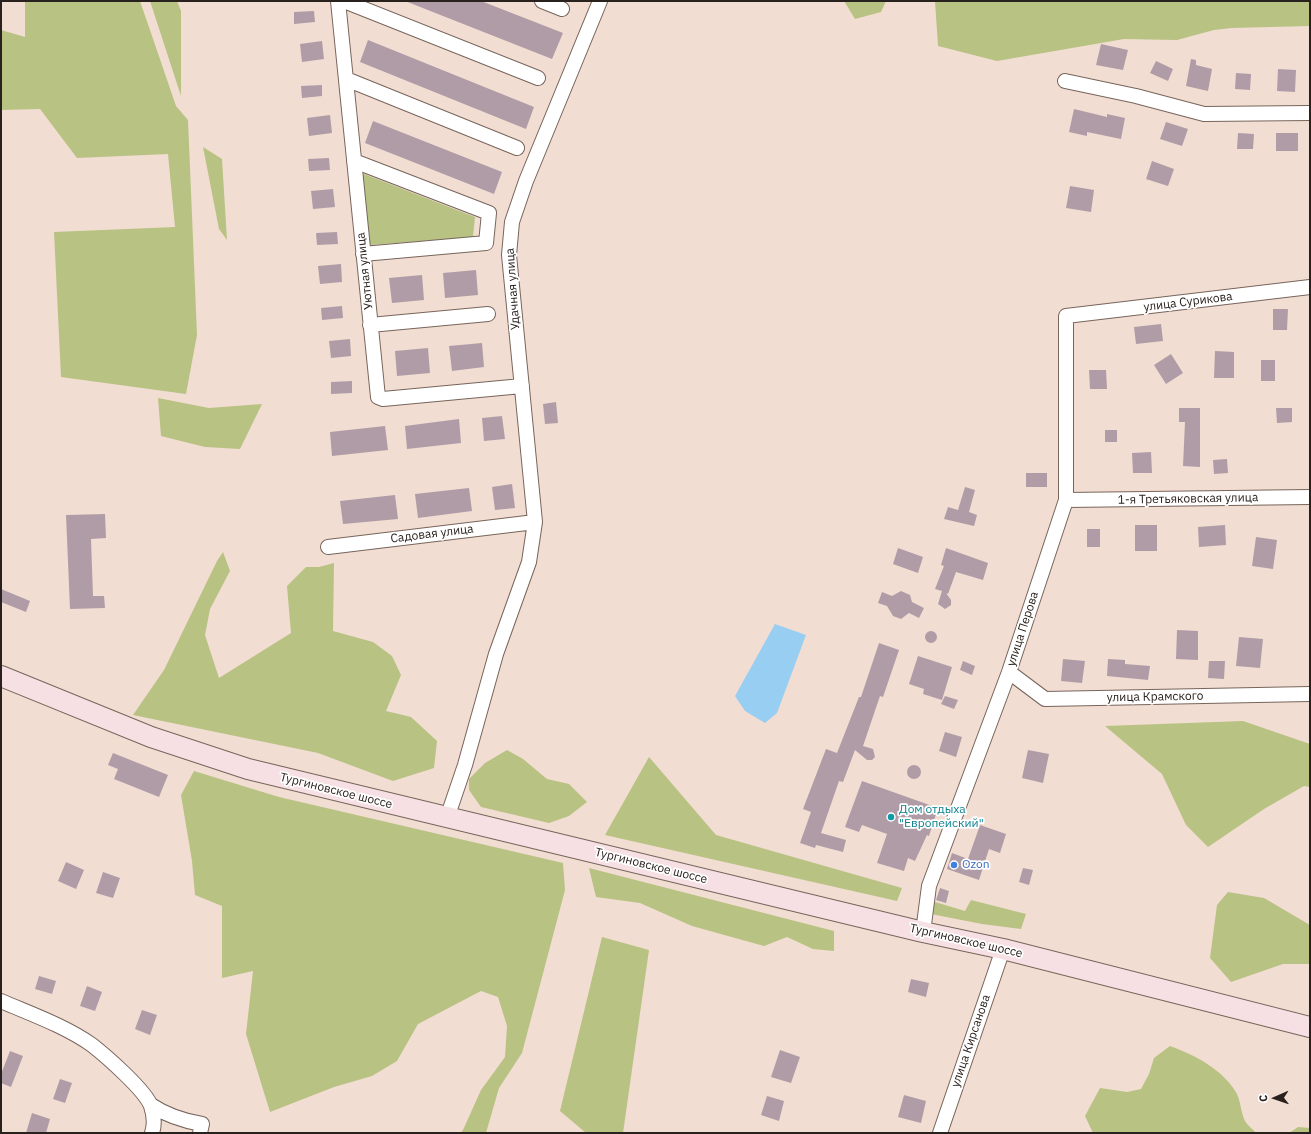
<!DOCTYPE html>
<html>
<head>
<meta charset="utf-8">
<style>
	body { margin:0 }
	#map { position:relative; width:1311px; height:1134px; overflow:hidden; background:#f2ddd2; font-family:"IBM Plex Sans",sans-serif }
	canvas { display:block }
	.frame { position:absolute; inset:0; border:2px solid #29211d; pointer-events:none }
	.north { position:absolute; left:1255px; top:1078px; width:40px; height:40px; -webkit-text-stroke:3px #fff; paint-order:stroke; rotate:268deg; font-size:11px; font-weight:700; line-height:16px; text-align:center; color:#29211d }
	.north::after { content:''; display:block; margin:auto; width:14px; height:18px; background:#29211d; clip-path:polygon(50% 0,100% 100%,50% 72%,0 100%) }
</style>
</head>
<body>
<div id="map">
<canvas width="1311" height="1134"></canvas>
<div class="frame"></div>
<div class="north">С</div>
</div>
<script>
const g = document.querySelector('canvas').getContext('2d');
g.lineJoin = 'round';
function fillPath(path, color) { g.fillStyle = color; g.fill(path, 'evenodd'); }
function strokePath(path, color, width, dash) { g.strokeStyle = color; g.lineWidth = width; g.lineCap = dash ? 'butt' : 'round'; g.setLineDash(dash || []); g.stroke(path); }
function label(font, color, halo, rows, align = 'center') {
  g.font = font + ' "IBM Plex Sans",sans-serif'; g.lineWidth = 3.5; g.setLineDash([]); g.textBaseline = 'middle'; g.strokeStyle = halo; g.fillStyle = color; for (const [text, x, y, turn = 0] of rows) {
    g.save(); g.translate(x, y); g.rotate((+turn || 0) * Math.PI / 180); g.textAlign = isNaN(turn) ? turn : align; if (halo) g.strokeText(text, 0, 0); g.fillText(text, 0, 0); g.restore();
  }
}
const green = new Path2D(`
	M23,1h117l36,105 12,14 9,215 -11,59 -125,-17 -7,-145 121,-5 -7,-73 -91,4 -37,-49 -39,1v-80l24,7v-35z
	M150,1h27l4,10v85z
	M844,1h42l-5,11 -26,7z
	M935,1h375v25l-78,2 -18,2 -37,10 -53,-1 -127,22 -59,-15z
	M203,147l19,12 5,81 -8,-11z
	M364,174l111,43 -2,20 -102,8 -7,-6 -4,-60z
	M158,398l51,10 53,-4 -22,45 -35,-2 -44,-11z
	M223,552l7,19 -20,38 -5,26 14,43 72,-45 -4,-47 19,-19h13l15,-4 -1,68 40,11 19,14 9,19 -15,36 25,6 26,24 -3,27 -41,13 -75,-28 -185,-38 31,-45 53,-109z
	M1243,721l67,23v43l-6,-1 -40,23 -56,38 -22,-22 -24,-51 -57,-48z
	M507,750l16,9 24,20 22,5 18,18 -18,14 -20,7 -68,-16 -12,-17v-11l16,-16z
	M649,757l67,78 186,53 -5,13 -292,-66z
	M194,771l85,26 284,66 2,27 -43,163 -23,35 -13,45h-26l3,-3 18,-40 24,-33 2,-31 -9,-29 -17,-6 -63,33 -21,37 -25,15 -38,11 -64,25 -24,-78 7,-63 -31,7v-72l-27,-11 -3,-34 -11,-66z
	M589,868l245,63v20l-21,-2 -26,-12 -23,9 -72,-20 -52,-23 -44,-6z
	M1228,892l36,6 46,27v39h-27l-52,18 -21,-24 7,-53z
	M971,900l55,14 -5,15 -39,-5 -51,-10 4,-12 30,9z
	M602,937l47,13 -26,183h-37l-26,-22z
	M1170,1046c25,9 54,24 67,48 4,9 4,19 8,27 3,5 8,8 11,12h-163l-8,-17 15,-28 27,4 14,-3 8,-15 5,-16z
	M1298,1127l12,1v5h-21z`);
const water = new Path2D(`
	M775,624l31,11 -29,78 -12,10 -20,-12 -10,-15z`);
const building = new Path2D(`
	M405,1h76l82,32 -11,26z
	M314,11l1,11 -21,2v-12z
	M368,40l166,67 -8,22 -166,-67z
	M322,41l2,18 -22,3 -2,-18z
	M1101,44l27,6 -5,20 -27,-5z
	M1191,59l5,1v5l16,4 -4,22 -22,-5z
	M1156,61l17,8 -5,12 -18,-8z
	M1278,69l18,1 -1,22 -18,-1z
	M1236,73l15,1 -1,16 -15,-1z
	M322,85v11l-20,2 -1,-12z
	M1074,109l33,8v-3l18,4 -4,21 -34,-7v4l-18,-4z
	M330,115l2,18 -23,3 -2,-18z
	M373,121l129,51 -8,22 -129,-51z
	M1166,122l22,7 -6,17 -22,-7z
	M1238,133l16,1 -1,15h-16z
	M1276,133h22v18h-22z
	M329,158l1,12 -21,1 -1,-12z
	M1152,161l22,8 -6,17 -22,-7z
	M1070,186l24,4 -3,22 -25,-4z
	M333,189l2,18 -22,2 -2,-18z
	M337,232l1,12 -21,1 -1,-12z
	M341,264l1,18 -22,2 -2,-18z
	M476,270l2,25 -33,3 -2,-25z
	M422,275l2,25 -32,3 -3,-25z
	M342,306l1,12 -21,2 -1,-12z
	M1273,309h15l-1,21h-14z
	M1161,324l2,17 -27,3 -2,-17z
	M350,339l1,17 -20,2 -2,-17z
	M482,343l2,24 -32,4 -3,-25z
	M428,348l2,25 -33,3 -2,-25z
	M1215,351l19,1v26h-20z
	M1171,354l12,19 -17,11 -12,-19z
	M1261,360h14v21h-14z
	M1089,370h17l1,19h-17z
	M352,381v12l-21,1v-12z
	M556,402l2,21 -13,1 -2,-20z
	M1179,408h21v59l-17,-1 2,-44h-6z
	M1276,408h16v14l-15,1z
	M502,416l3,23 -21,2 -2,-23z
	M459,419l2,24 -54,6 -2,-23z
	M385,426l3,24 -56,6 -2,-24z
	M1105,430h12v12h-12z
	M1151,452l1,21h-19l-1,-20z
	M1227,459l1,14 -14,1 -1,-14z
	M1026,473h21v14h-21z
	M512,484l3,24 -20,2 -3,-23z
	M965,487l10,3 -6,22 8,3 -3,11 -30,-7 4,-12 10,3z
	M469,488l3,23 -54,7 -3,-24z
	M395,495l3,24 -55,5 -3,-23z
	M105,514l1,24 -15,1 2,57h11l1,12 -35,1 -4,-94z
	M1135,525h22v26h-22z
	M1225,525l1,20 -27,2 -1,-20z
	M1087,529h13v18h-13z
	M1256,537l21,3 -4,29 -21,-3z
	M898,548l25,9 -5,16 -25,-9z
	M946,548l42,15 -5,17 -27,-8 -8,22 -2,-1 5,7v5l-6,4 -7,-5 4,-13 -7,-2 9,-23 -3,-1z
	M1,589l29,12 -4,11 -25,-10z
	M901,591l9,4 2,7 12,6 -5,10 -10,-5 -8,6 -8,-3 -6,-10 -9,-3 4,-11 10,4z
	M1177,630l21,1v29l-22,-1z
	M925 637a6 6 0 1 1 12 0a6 6 0 1 1-12 0Z
	M1239,637l24,2 -3,29 -24,-2z
	M879,643l20,7 -16,47 -3,-1 -17,50 10,3 2,8 -3,3h-5l-12,-10 -12,32 -4,-1 -18,52 25,7 -3,12 -27,-7 -1,3 -15,-5 11,-31 -8,-3 23,-60 11,4 22,-56h2z
	M918,656l34,11 -10,33 -19,-6 1,-5 -15,-5z
	M1063,659l22,2 -3,22 -21,-2z
	M1108,659l17,1v4l25,2 -2,14 -41,-4z
	M963,661l12,5 -3,9 -12,-5z
	M1209,661h16l-1,18 -16,-1z
	M945,696l13,4 -4,9 -13,-5z
	M945,732l17,5 -6,20 -17,-6z
	M1028,750l21,4 -6,29 -21,-5z
	M113,753l55,22 -9,22 -45,-18 4,-10 -10,-4z
	M907 772a7 7 0 1 1 14 0a7 7 0 1 1-14 0Z
	M862,781l76,27 -9,28 -2,-1 -12,26 -7,-3 -4,13 -27,-8 10,-29 -25,-9 -3,7 -14,-5z
	M980,825l26,9 -6,19 -11,-4 -10,31 -32,-11 5,-16 16,6z
	M66,862l18,8 -8,19 -18,-8z
	M1023,868l10,2 -4,15 -10,-3z
	M103,872l17,6 -7,20 -17,-5z
	M940,888l9,3 -3,12 -10,-3z
	M39,976l17,5 -4,13 -17,-5z
	M911,979l18,4 -3,14 -18,-5z
	M87,986l15,6 -7,19 -15,-5z
	M142,1010l15,5 -7,20 -15,-6z
	M780,1050l20,7 -9,26 -20,-6z
	M10,1051l13,5 -12,31 -10,-4v-9z
	M60,1079l12,4 -7,20 -12,-4z
	M904,1095l22,6 -5,22 -23,-6z
	M767,1096l17,5 -5,20 -18,-6z
	M32,1113l18,6 -4,14h-20z`);
const minor = new Path2D(`
	M338,1l40,396 5,2 139,-13
	M344,1l194,77
	M542,1l20,8
	M346,79l171,69
	M1065,81l71,15 68,18 106,-1
	M354,161l135,52 -3,30 -123,11
	M370,325l118,-11
	M1066,500l244,-3
	M328,547l207,-25
	M1009,672l36,27 265,-5
	M447,818l18,-53 31,-111 33,-92 6,-40 -26,-267 3,-33 14,-41 74,-180
	M923,932l6,-46 80,-214 57,-172v-184l244,-29
	M1,1001c30,13 64,25 91,44 14,11 53,45 59,61 3,9 4,18 1,27
	M151,1105c15,10 33,16 51,19l-2,9
	M940,1133l63,-184`);
const secondary = new Path2D(`
	M1,676l150,61 97,32 675,163 80,17 307,78`);
const markers = [
	[891,817,4,"#0f9aa8"],
	[954,865,4,"#3f7fe0"]
];
const streetNames = [
	["Уютная улица",365,271,-96],
	["Удачная улица",513,289,-94],
	["улица Сурикова",1188,302,-7],
	["1-я Третьяковская улица",1188,499,-1],
	["Садовая улица",432,534,-7],
	["улица Перова",1023,629,-72],
	["улица Крамского",1155,697,-1],
	["Тургиновское шоссе",336,791,14],
	["Тургиновское шоссе",651,866,14],
	["Тургиновское шоссе",966,941,13],
	["улица Кирсанова",971,1041,-71]
];
const cultureNames = [
	["Дом отдыха",899,810],
	["\"Европейский\"",899,824]
];
const shopNames = [
	["Ozon",962,865]
];
fillPath(green, '#b8c283');
fillPath(water, '#98cef2');
fillPath(building, '#b09ca7');
strokePath(minor, '#77655b', 16);
strokePath(secondary, '#77655b', 22);
strokePath(minor, '#fff', 14);
strokePath(secondary, '#f6e0e3', 20);
for (const [x, y, r, color] of markers) { const dot = new Path2D(); dot.arc(x, y, r, 0, 2 * Math.PI); g.fillStyle = color; g.fill(dot); strokePath(dot, '#fff', 1.5); }
label('12px', '#29211d', '#fff', streetNames);
label('12px', '#0d838f', '#fff', cultureNames, 'left');
label('12px', '#366cbe', '#fff', shopNames, 'left');
</script>
</body>
</html>
